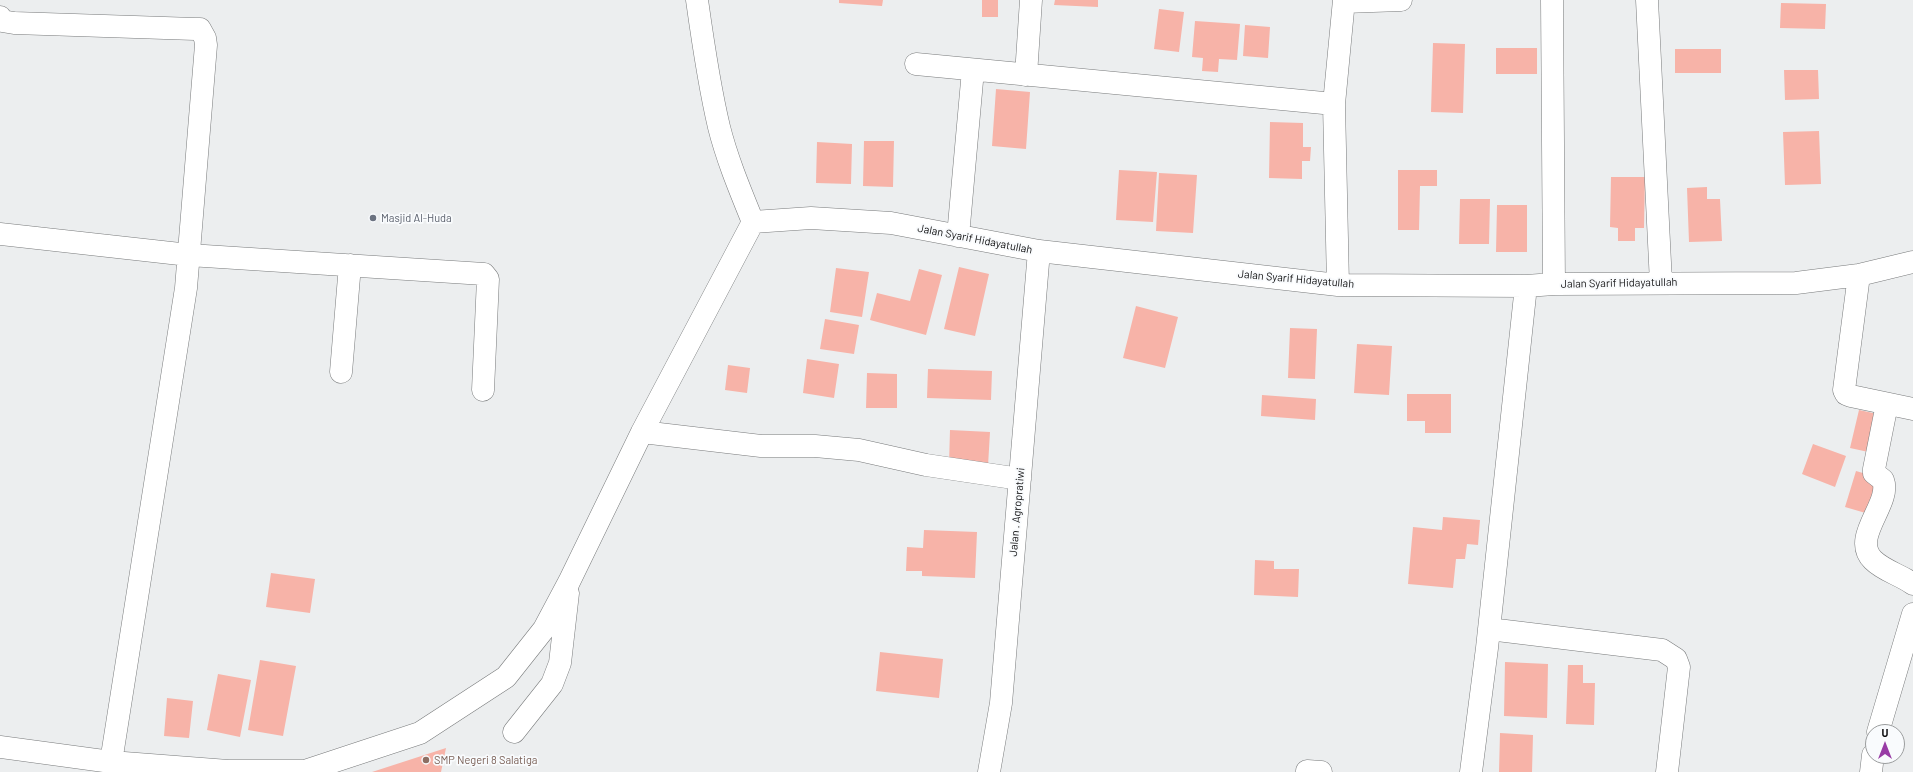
<!DOCTYPE html>
<html>
<head>
<meta charset="utf-8">
<style>
	body { margin:0 }
	#map { position:relative; width:1913px; height:772px; overflow:hidden; background:#eceeef; font-family:Barlow,sans-serif }
	canvas { display:block }
	.north { position:absolute; left:1865px; top:724px; width:40px; height:40px; box-sizing:border-box; background:#f9fbfd; border:1px solid #9b9d9e; border-radius:50%; rotate:0deg; font-size:11px; font-weight:700; line-height:16px; text-align:center; color:#0f0f10 }
	.north::after { content:''; display:block; margin:auto; width:14px; height:18px; background:#983ba5; clip-path:polygon(50% 0,100% 100%,50% 72%,0 100%) }
</style>
</head>
<body>
<div id="map">
<canvas width="1913" height="772"></canvas>
<div class="north">U</div>
</div>
<script>
const g = document.querySelector('canvas').getContext('2d');
g.lineJoin = 'round';
function fillPath(path, color) { g.fillStyle = color; g.fill(path, 'evenodd'); }
function strokePath(path, color, width, dash) { g.strokeStyle = color; g.lineWidth = width; g.lineCap = dash ? 'butt' : 'round'; g.setLineDash(dash || []); g.stroke(path); }
function label(font, color, halo, rows, align = 'center') {
  g.font = font + ' Barlow,sans-serif'; g.lineWidth = 3.5; g.setLineDash([]); g.textBaseline = 'middle'; g.strokeStyle = halo; g.fillStyle = color; for (const [text, x, y, turn = 0] of rows) {
    g.save(); g.translate(x, y); g.rotate((+turn || 0) * Math.PI / 180); g.textAlign = isNaN(turn) ? turn : align; if (halo) g.strokeText(text, 0, 0); g.fillText(text, 0, 0); g.restore();
  }
}
const building = new Path2D(`
	M839,0h44l-1,6 -43,-3z
	M982,0h16v17h-16z
	M1055,0h43v7l-44,-2z
	M1781,3l45,1 -1,25 -45,-1z
	M1159,9l25,3 -5,40 -25,-3z
	M1195,21l45,3 -3,36 -18,-1 -1,13 -16,-1 1,-13 -11,-1z
	M1245,25l25,2 -2,31 -25,-2z
	M1433,43l32,1 -2,69 -32,-1z
	M1496,48h41v26h-41z
	M1675,49h46v24h-46z
	M1784,70h34l1,29 -34,1z
	M996,89l34,3 -4,57 -34,-3z
	M1270,122l33,1v24h8l-1,14h-8v18l-33,-1z
	M1819,131l2,53 -36,1 -2,-53z
	M864,141h30l-1,46 -30,-1z
	M817,142l35,2 -1,40 -35,-1z
	M1119,170l38,2 -4,50 -37,-2z
	M1398,170h39v16h-17l-1,44h-21z
	M1159,173l38,2 -4,58 -37,-2z
	M1611,177h34l-1,51h-9v13h-17v-13l-8,-1z
	M1707,187v12h13l2,42 -33,1 -2,-54z
	M1460,199h30l-1,45h-30z
	M1497,205h30v47h-31z
	M959,267l30,7 -14,62 -31,-7z
	M836,268l33,4 -7,45 -32,-5z
	M919,269l23,6 -16,60 -56,-15 7,-27 33,8z
	M1136,306l42,11 -13,51 -42,-10z
	M825,319l34,6 -5,29 -34,-5z
	M1290,328l27,1 -2,50 -27,-1z
	M1357,344l35,2 -3,49 -35,-2z
	M807,359l32,5 -5,34 -31,-5z
	M728,365l22,3 -3,25 -22,-3z
	M928,369l64,2 -1,29 -64,-2z
	M867,373l30,1v34h-31z
	M1407,394h44v39h-26v-12h-18z
	M1262,395l54,4 -1,21 -54,-4z
	M1859,410l23,5 -9,38 -23,-5z
	M950,430l40,2 -2,34 -39,-2z
	M1813,444l33,12 -11,31 -33,-13z
	M1856,471l24,7 -11,36 -24,-7z
	M1443,517l37,3 -2,25 -11,-1 -2,15h-9l-3,29 -45,-4 5,-57 29,3z
	M924,530l53,2 -2,46 -53,-2v-5h-16l1,-24 16,1z
	M1255,560l19,1v8h25l-1,28 -44,-2z
	M271,573l44,6 -5,34 -44,-6z
	M880,652l63,7 -4,39 -63,-7z
	M260,660l36,6 -13,70 -35,-6z
	M1505,662l43,2 -1,54 -43,-2z
	M1568,665h15v18h12l-1,42 -28,-1z
	M218,674l33,6 -11,57 -33,-7z
	M167,698l26,3 -4,37 -25,-2z
	M1500,733l33,2 -1,37h-33z
	M446,748l-5,24h-69z`);
const minor = new Path2D(`
	M1552,0l2,284
	M1647,0l14,283
	M1344,2l57,-2
	M0,17l2,4 12,2 181,6h5l5,9 1,7 -20,243 -75,474
	M916,64l418,40
	M1026,75l5,-75
	M753,222l58,-4 80,5 148,28 299,34 188,1 28,-2 242,-1 63,-8 54,-13
	M0,234l189,21 295,19 4,5 -5,111
	M958,236l15,-166
	M1859,275l-15,115 2,4 5,2 62,13
	M1338,285l-4,-181 10,-104
	M341,372l9,-107
	M1887,404l-13,65v4l9,7c9,24 -33,57 -10,80 11,11 28,15 40,24
	M642,432l119,14h54l44,4 67,15 94,14
	M1489,629l173,21 14,9 3,8 -12,105
	M514,732l38,-48 8,-21 8,-70
	M1878,732l35,-118
	M0,747l111,15 117,9h77l115,-38 86,-56 38,-48 25,-47 73,-150 111,-210c-13,-32 -26,-63 -34,-95 -10,-42 -16,-84 -22,-127
	M1307,771l14,1
	M989,772l12,-69 38,-452
	M1471,772l16,-124 39,-362
	M1871,772l2,-17`);
const markers = [
	[373,218,4,"#6b7280"],
	[426,760,4,"#8d6e63"]
];
const worshipNames = [
	["Masjid Al-Huda",381,218]
];
const streetNames = [
	["Jalan Syarif Hidayatullah",975,239,11],
	["Jalan Syarif Hidayatullah",1296,279,5],
	["Jalan Syarif Hidayatullah",1619,283,-1],
	["Jalan . Agropratiwi",1017,512,-85]
];
const educationNames = [
	["SMP Negeri 8 Salatiga",434,760]
];
fillPath(building, '#f7b3a8');
strokePath(minor, '#787a7b', 23);
strokePath(minor, '#fff', 22);
for (const [x, y, r, color] of markers) { const dot = new Path2D(); dot.arc(x, y, r, 0, 2 * Math.PI); g.fillStyle = color; g.fill(dot); strokePath(dot, '#f9fbfd', 1.5); }
label('11px', '#5b616d', '#f9fbfd', worshipNames, 'left');
label('11px', '#0f0f10', '#f9fbfd', streetNames);
label('11px', '#785e54', '#f9fbfd', educationNames, 'left');
</script>
</body>
</html>
